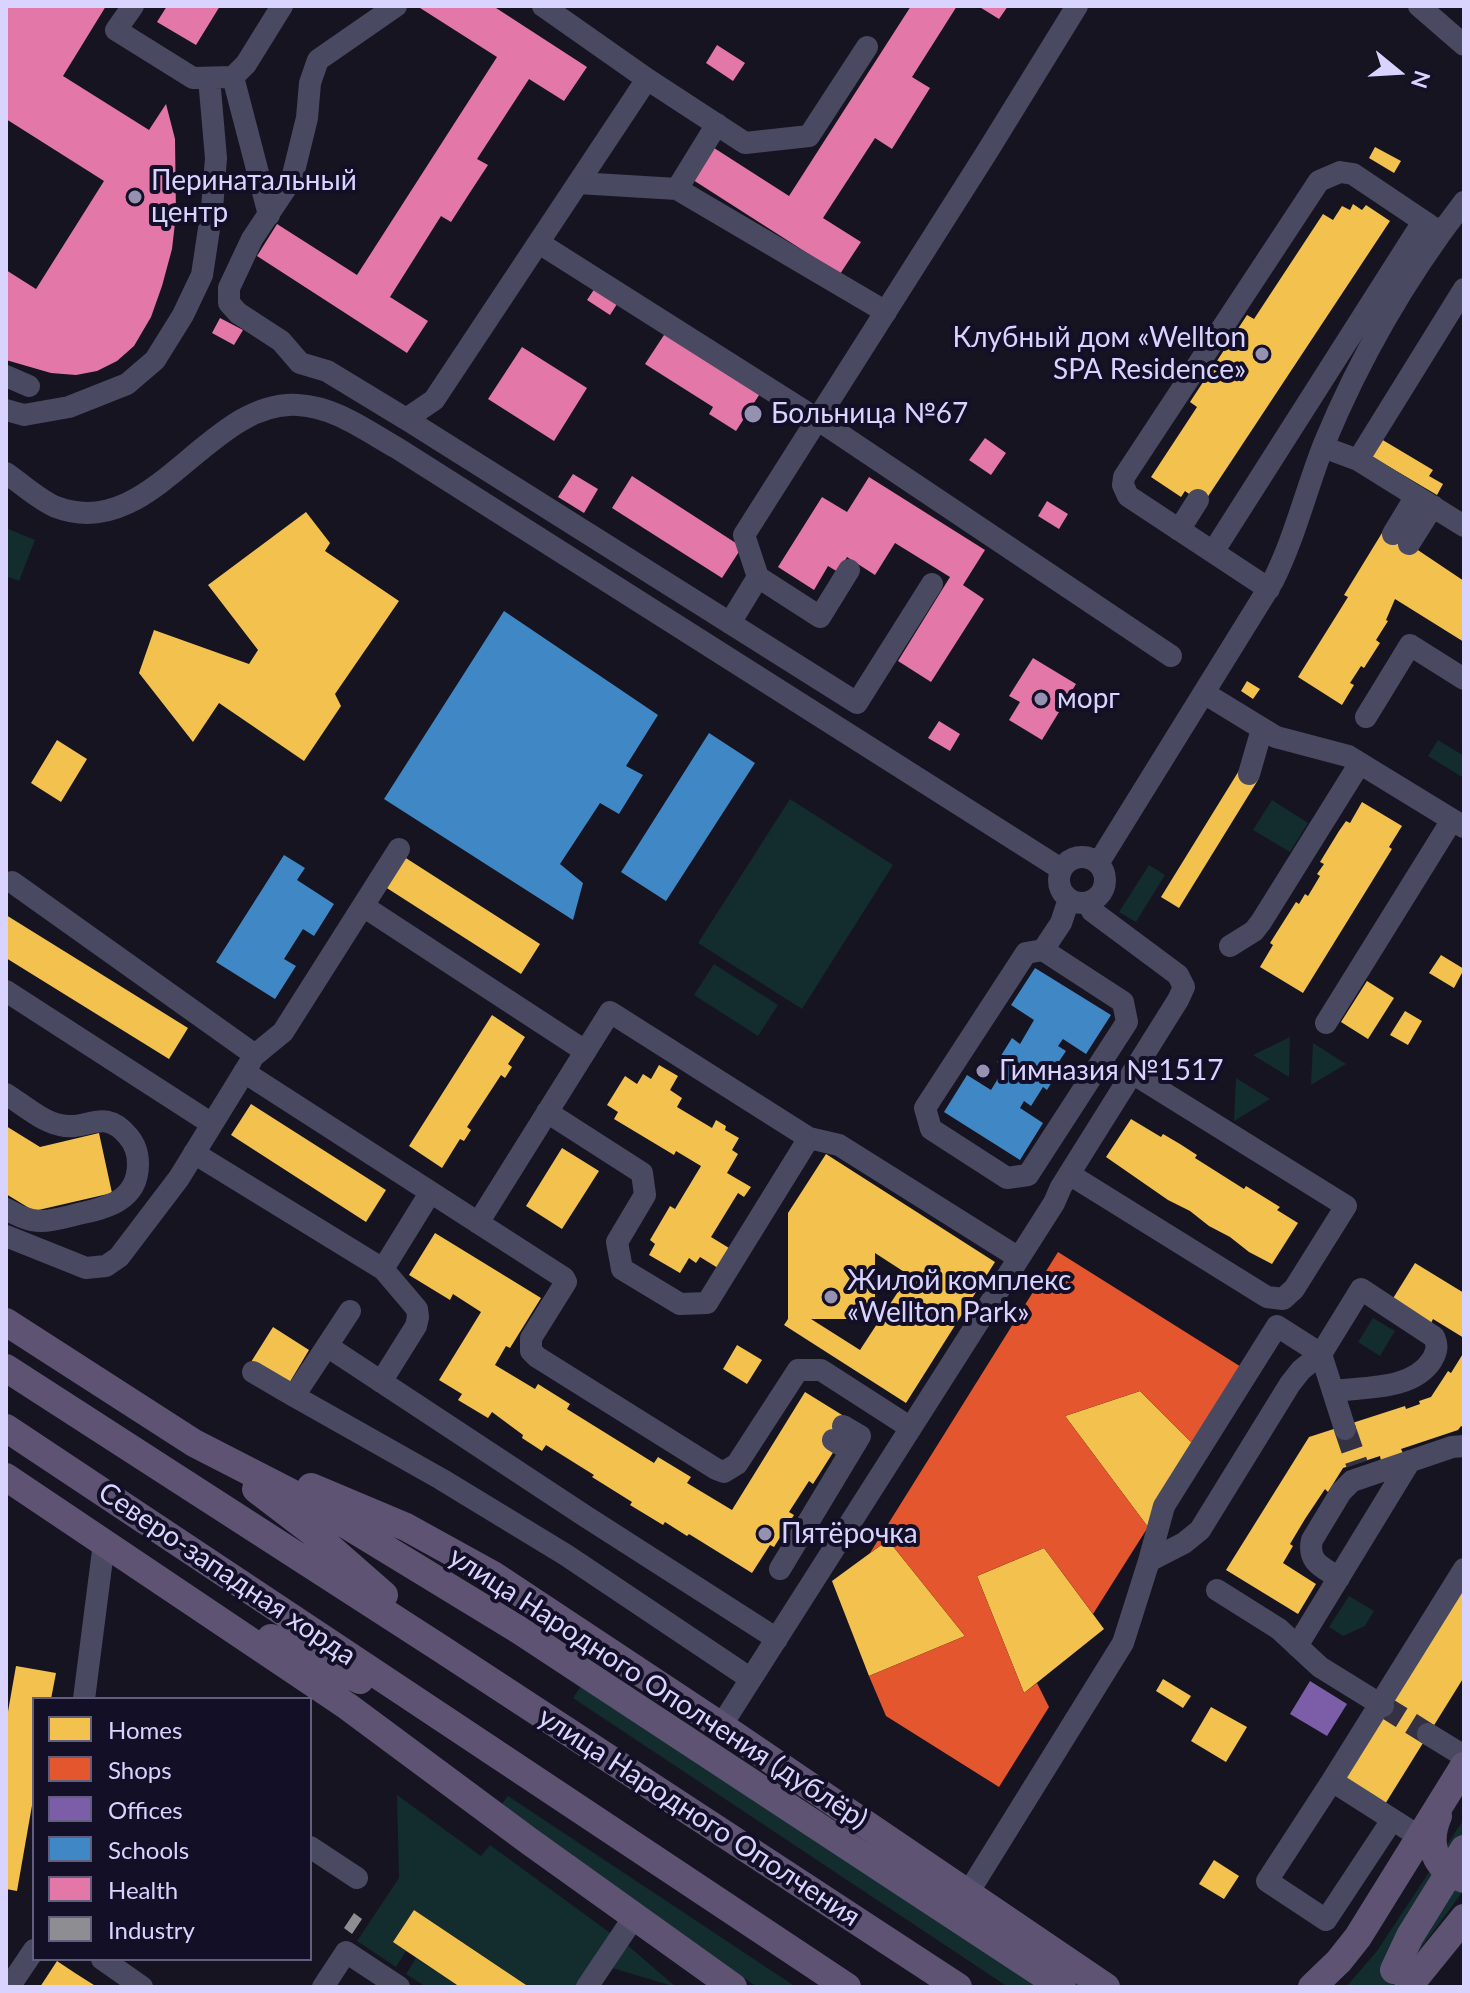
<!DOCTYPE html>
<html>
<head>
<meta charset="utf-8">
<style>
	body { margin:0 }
	#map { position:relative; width:1470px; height:1993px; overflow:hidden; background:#161421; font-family:Lato,sans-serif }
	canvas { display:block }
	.frame { position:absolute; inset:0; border:8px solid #d9d4ff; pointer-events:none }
	.legend { position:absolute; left:32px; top:1697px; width:280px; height:264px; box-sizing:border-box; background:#130f26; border:2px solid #625e7d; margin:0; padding:10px 14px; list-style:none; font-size:24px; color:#d9d4ff }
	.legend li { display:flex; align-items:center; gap:16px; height:40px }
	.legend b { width:40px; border:2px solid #625e7d }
	.north { position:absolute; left:1358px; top:32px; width:80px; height:80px; -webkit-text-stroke:6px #130f26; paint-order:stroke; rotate:108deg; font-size:22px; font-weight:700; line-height:32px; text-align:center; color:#d9d4ff }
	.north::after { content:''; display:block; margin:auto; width:28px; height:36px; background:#d9d4ff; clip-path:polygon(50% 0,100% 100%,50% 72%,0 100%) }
</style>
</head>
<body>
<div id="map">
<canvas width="1470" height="1993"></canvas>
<div class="frame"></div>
<ul class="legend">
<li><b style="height:22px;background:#f2c14e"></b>Homes</li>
<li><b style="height:22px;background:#e4572e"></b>Shops</li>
<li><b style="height:22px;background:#7b5ea7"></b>Offices</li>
<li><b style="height:22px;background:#3f88c5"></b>Schools</li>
<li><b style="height:22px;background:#e377a8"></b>Health</li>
<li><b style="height:22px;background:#8d8d92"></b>Industry</li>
</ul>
<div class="north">N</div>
</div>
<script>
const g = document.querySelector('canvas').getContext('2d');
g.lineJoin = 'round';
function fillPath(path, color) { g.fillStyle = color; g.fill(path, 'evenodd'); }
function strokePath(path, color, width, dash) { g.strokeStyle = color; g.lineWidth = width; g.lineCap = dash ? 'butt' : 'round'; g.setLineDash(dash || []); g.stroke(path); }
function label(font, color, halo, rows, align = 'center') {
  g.font = font + ' Lato,sans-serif'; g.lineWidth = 8; g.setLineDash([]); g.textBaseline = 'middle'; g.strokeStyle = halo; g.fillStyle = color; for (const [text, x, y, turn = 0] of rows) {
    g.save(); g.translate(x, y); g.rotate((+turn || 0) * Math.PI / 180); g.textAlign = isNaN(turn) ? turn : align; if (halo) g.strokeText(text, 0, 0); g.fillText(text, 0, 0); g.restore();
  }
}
const green = new Path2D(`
	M6,528l29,12 -16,41 -13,-5z
	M1438,740l26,16v22l-36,-22z
	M790,799l103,66 -91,144 -104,-66z
	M1272,800l36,23 -18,29 -37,-22z
	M1149,865l16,10 -29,47 -17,-10z
	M714,964l64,41 -20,31 -64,-41z
	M1290,1037l-1,40 -36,-22z
	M1313,1043l33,21 -35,21z
	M1236,1078l34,21 -36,22z
	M1373,1318l22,13 -15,25 -22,-14z
	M1349,1596l25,15 -9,15 -22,10 -14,-9z
	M581,1686l265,173 15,-23 222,151h-75l-435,-289z
	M397,1795l84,61 9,-11 123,90 -34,52h-50l-115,-77 -21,32 13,9 -10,16 -39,-26 42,-63z
	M508,1796l288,191h-39l-256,-182z
	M1464,1819v71l-72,97h-46l31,-36z
	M625,1943l51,44 -67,-20z
	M416,1958l39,26 -2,3h-27l-20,-13z`);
const homes = new Path2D(`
	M1375,147l26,14 -7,12 -25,-15z
	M1353,204l9,6 4,-5 24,16 -187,283 -18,-13 -4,6 -30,-20 46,-70 -7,-5 57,-87 7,4 69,-105 10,6 9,-14 8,4z
	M1376,436l57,34 -4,6 14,8 -6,11 -71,-42z
	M306,512l24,31 -5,8 74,50 -64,93 6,12 -37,55 -85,-58 -26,39 -54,-69 15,-43 95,34 9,-14 -50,-65z
	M1385,528l79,53v61l-69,-43 -9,21 2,1 -12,19 4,3 -16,25 -3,-2 -11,17 4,2 -12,20 -44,-28 50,-80 -4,-2z
	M1247,681l13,8 -7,10 -12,-8z
	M57,740l30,19 -26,43 -30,-19z
	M1240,769l18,11 -79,128 -18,-11z
	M1362,802l40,24 -13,21 3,2 -89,144 -43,-26 13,-22 -3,-2 26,-41 3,2 6,-10 3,2 12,-20 -3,-2 7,-10 -4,-2 19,-31 7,-10 4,2z
	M398,853l142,91 -19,30 -142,-91z
	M6,915l182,113 -19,31 -163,-101z
	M1441,955l23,14 -10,19 -25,-15z
	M1367,981l27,17 -26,41 -27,-17z
	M1405,1011l17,10 -14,24 -18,-10z
	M492,1015l33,22 -17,27 4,3 -7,11 -4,-3 -34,52 4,3 -7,11 -4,-2 -18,29 -33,-22z
	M659,1065l19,11 -8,14 12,8 -5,9 35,21 4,-8 10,6 -1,4 14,8 -7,12 6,4 -11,19 24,14 -7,10 -6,-4 -27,44 18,11 -11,20 -18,-11 -4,6 -7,-5 -9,15 -31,-18 6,-11 -5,-4 20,-34 5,3 26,-43 -25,-15 -2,4 -60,-36 4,-7 -11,-7 18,-29 12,8 6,-10 8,5z
	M251,1104l135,86 -20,32 -135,-87z
	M1131,1119l30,18 2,-3 17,10 17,11 -2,3 49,31 2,-3 34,21 -3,3 21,13 -26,41 -23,-12 -19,-15 -21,-11 -19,-15 -22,-11 -62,-43z
	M6,1126l34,21 59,-14 13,60 -78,18 -28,-17z
	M562,1148l37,23 -37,58 -36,-23z
	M826,1154l169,108 -89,141 -122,-78 4,-6v-106zM875,1253l34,22 -49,75 -49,-31h64z
	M435,1233l106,65 -31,50 -4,-2 -11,19 40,24 3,-5 32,20 -3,5 87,54 4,-6 33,20 -4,6 45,27 73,-118 42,26 -13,33 -21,33 -4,-3 -20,31 5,3 -20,32 -4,-2 -18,28 -63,-39 -2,2 -22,-14 -2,3 -33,-20 2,-3 -40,-25 2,-2 -48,-30 -4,6 -20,-13 1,-3 -31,-23 -4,6 -30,-18 4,-6 -23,-14 42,-68 -28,-18 -3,6 -41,-25z
	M1415,1263l49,30v45l-31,-19 -2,4 -39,-23z
	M273,1327l36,23 -21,35 -37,-23z
	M737,1345l25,15 -15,24 -24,-15z
	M1464,1352v76l-3,-2 -3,4 -57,19 2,4 -22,8 -1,-5 -37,12 -15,24 -3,-3 -20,30 -15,25 3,2 -10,17 33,21 -18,30 -72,-44 83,-133 96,-31 1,3 14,-5 -1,-3 12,-4 17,-26 3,2z
	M1140,1391l57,57 -49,79 -83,-111z
	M888,1540l77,96 -96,40 -37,-95z
	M1044,1548l60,81 -80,64 -47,-117z
	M1464,1576v101l-82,132 -45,-29z
	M16,1666l40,7 -5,26h-17v95l-17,97 -11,-2v-166z
	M1163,1679l28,17 -8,12 -27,-17z
	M1211,1707l36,20 -21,35 -35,-21z
	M1214,1860l25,16 -15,23 -25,-15z
	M414,1910l115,77h-69l-67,-45z
	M57,1961l18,12 22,14h-57z`);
const shops = new Path2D(`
	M1058,1252l188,118 -49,78 -57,-57 -75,25 83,111 -55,87 -49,-66 -67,28 47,117 13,-10 12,24 -50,80 -113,-71 -17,-40 96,-40 -77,-96 -18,13z`);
const offices = new Path2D(`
	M1310,1681l37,23 -20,32 -37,-22z`);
const schools = new Path2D(`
	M504,611l154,104 -32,51 17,9 -24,39 -19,-11 -40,61 23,19 -10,37 -189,-121z
	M709,733l46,30 -89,138 -45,-29z
	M284,855l21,13 -8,12 37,24 -20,32 -11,-7 -19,30 12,7 -21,33 -59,-37z
	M1035,968l76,47 -25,39 -23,-15 -5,7 8,5 -12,18 4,3 -11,18 -4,-3 -12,19 -7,-5 -4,7 23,15 -23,37 -76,-48 23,-37 24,15 14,-23 -8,-5 15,-24 8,6 14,-24 -23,-15z`);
const health = new Path2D(`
	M6,6h100l-43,70 86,54 17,-26 9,35 1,75 -4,35 -10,37 -11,31 -17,29 -17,15 -20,10 -21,4 -25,-2 -45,-13v-90l30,19 68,-108 -98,-62z
	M167,6h53l-24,39 -39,-23z
	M417,6h76l94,61 -23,34 -35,-22 -52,80 11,6 -19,29 -18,28 -10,-6 -51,81 38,24 -21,32 -150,-97 20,-32 80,51 140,-218z
	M911,6h46l-45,71 18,11 -38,61 -17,-11 -52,80 38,24 -21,32 -150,-96 21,-32 78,50z
	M978,6h30l-9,13z
	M717,45l28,18 -12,18 -27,-18z
	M597,285l22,16 -9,14 -23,-15z
	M220,318l23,12 -9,15 -22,-12z
	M666,332l95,60 -25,39 -27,-17 4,-7 -68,-43z
	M522,347l65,41 -33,53 -66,-42z
	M985,438l21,15 -15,22 -22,-15z
	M573,474l25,15 -14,24 -26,-16z
	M632,476l110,71 -20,31 -110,-70z
	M869,477l116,73 -22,35 21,14 -53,83 -33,-21 52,-84 -55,-34 -20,32 -28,-18 -9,15 -10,-6 -14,24 -36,-23 44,-70 25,15z
	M1047,501l21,13 -9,15 -21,-13z
	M1033,658l43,26 -34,56 -33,-20 11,-18 -11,-6z
	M939,721l21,13 -10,17 -22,-13z`);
const industry = new Path2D(`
	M354,1913l8,6 -10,15 -8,-6z`);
const minorTunnel = new Path2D(`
	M1345,1429l12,35
	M1383,1706l45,28`);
const minor = new Path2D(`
	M133,6l-17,24 77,48 40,-1 13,-13 36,-58
	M396,6l-78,54 -8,23 -3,35 -15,61 -40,60 -23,49v15l9,10 43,28 19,22 27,8 79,48 28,-19 213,-321 -104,-73
	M1419,6l45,39
	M233,77l36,138
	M647,79l98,64 64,-7 58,-89
	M578,183l99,6 40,-65
	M677,189l209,123
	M539,243l278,176 354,237
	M6,376l23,10
	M6,410l18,5 45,-8 58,-23 28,-24 28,-45 19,-40 10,-66 4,-51 -7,-80
	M406,419l451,284 75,-119
	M1323,447l35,13 106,66
	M1358,460l106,-171
	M6,473c16,11 33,27 50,34 96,37 152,-108 242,-102 37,2 67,25 99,43l664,421
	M1179,530l19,-30
	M1393,534l23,-38
	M1409,544l24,-38
	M1213,552l208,-327 19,4
	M758,577l62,40 29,-47
	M1269,589l-141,-93 -5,-11 1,-8 195,-296 21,-9 13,2 76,51
	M730,623l28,-46 -14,-42 243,-383 90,-146
	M1204,693l72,44 72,19 116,71
	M1366,717l44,-72 54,34
	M1249,774l13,-45
	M1059 880a23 23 0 1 1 46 0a23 23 0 1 1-46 0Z
	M1099,862l174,-281c22,-44 33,-91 51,-137 36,-87 82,-167 140,-242
	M12,882l243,173 28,-23 116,-183
	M363,906l222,145
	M1230,946l24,-15 7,-9 99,-159
	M1043,950l80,52 4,20 -99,153 -21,3 -76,-49 -6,-21 101,-155z
	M1043,950l18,-27 8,-24
	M6,991l206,133
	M1326,1023l126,-203
	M244,1072l320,206 2,4 -35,56v13l6,6 179,112 8,3 13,-8 61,-94h23l90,58
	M6,1094c16,10 35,27 54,31 27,7 43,-19 68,11 7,8 10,18 10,28 0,37 -32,44 -60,50 -12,3 -25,7 -37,7 -13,0 -24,-6 -35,-12
	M547,1112l95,61 3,22 -28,47 5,27 58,35 27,-1 102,-165
	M194,1153l189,116 34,40 1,8 -2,9 -35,56
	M1069,1174l198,123 16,2 11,-10 52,-83 -214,-133
	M478,1223l132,-211 191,121 8,5 30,7 180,113
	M6,1236l80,32 20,-2 13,-9 60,-79 72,-117
	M383,1269l47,-76
	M327,1346l23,-35
	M253,1372l41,24
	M1333,1391c33,-4 80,-1 99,-31 5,-9 6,-14 2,-23l-73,-48 -40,65 -20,16 -11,14 -90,146 -16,13 -35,18 15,-55 113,-180 44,28 24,75
	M833,1440l18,11
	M780,1569l80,-133 -17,-10
	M1339,1578c-17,-11 -32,-16 -27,-38l29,-48 11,-11 100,-34 12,-1
	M1217,1590l62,39 41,38 63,39
	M1297,1646l113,-185
	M751,1679l-185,-124 -125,-76 -147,-83 33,-50 258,170 192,123
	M84,1699l20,-156
	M721,1726l333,-523 7,-16 117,-187 6,-13 -6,-12 -86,-64 -1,-10
	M1428,1734l36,22
	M1332,1781l88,56
	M1392,1820l-66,100 -59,-39 65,-100 132,-212
	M310,1847l47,31
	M968,1893l155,-250 26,-82
	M102,1959l40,28
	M9,1987l25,-37
	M323,1987l23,-35 53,35
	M587,1987l47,-70`);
const major = new Path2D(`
	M6,1322l188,121 115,59 210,128 543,357
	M6,1368l434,280 518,339
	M6,1428l841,559
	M6,1477l341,229 182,135 204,146
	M311,1487l95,40 87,48 228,151 385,261
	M256,1489l55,42 73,64
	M271,1638l89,42
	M1438,1816c-12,28 -4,53 26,63
	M1312,1987l27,-26 19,-24 106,-171
	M1408,1987l56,-69`);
const majorBridge = new Path2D(`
	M1394,1970l16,-34 54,-87`);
const markers = [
	[135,197,8,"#9591b1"],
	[1262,354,8,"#9591b1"],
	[753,414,10,"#9591b1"],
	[1041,699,8,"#9591b1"],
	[983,1071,8,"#9591b1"],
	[831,1297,8,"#9591b1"],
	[765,1534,8,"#9591b1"]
];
const poiNames = [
	["Перинатальный",151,181],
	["центр",151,213],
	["Клубный дом «Wellton",1246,338,"right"],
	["SPA Residence»",1246,370,"right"],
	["Больница №67",771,414],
	["морг",1057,699],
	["Гимназия №1517",999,1071],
	["Жилой комплекс",847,1281],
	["«Wellton Park»",847,1313],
	["Пятёрочка",781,1534]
];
const streetNames = [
	["Северо-западная хорда",227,1574,34],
	["улица Народного Ополчения (дублёр)",658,1688,33],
	["улица Народного Ополчения",699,1817,33]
];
fillPath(green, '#132c2d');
fillPath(homes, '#f2c14e');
fillPath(shops, '#e4572e');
fillPath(offices, '#7b5ea7');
fillPath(schools, '#3f88c5');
fillPath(health, '#e377a8');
fillPath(industry, '#8d8d92');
strokePath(minorTunnel, '#333142', 22, [22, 11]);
strokePath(minor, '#4a4962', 22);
strokePath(major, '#5e5373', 28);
strokePath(majorBridge, '#5e5373', 28);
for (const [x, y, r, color] of markers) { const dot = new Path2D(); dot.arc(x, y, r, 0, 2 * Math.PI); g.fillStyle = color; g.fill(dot); strokePath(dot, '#130f26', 3); }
label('28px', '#d9d4ff', '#130f26', poiNames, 'left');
label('28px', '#d9d4ff', '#130f26', streetNames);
</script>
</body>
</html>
